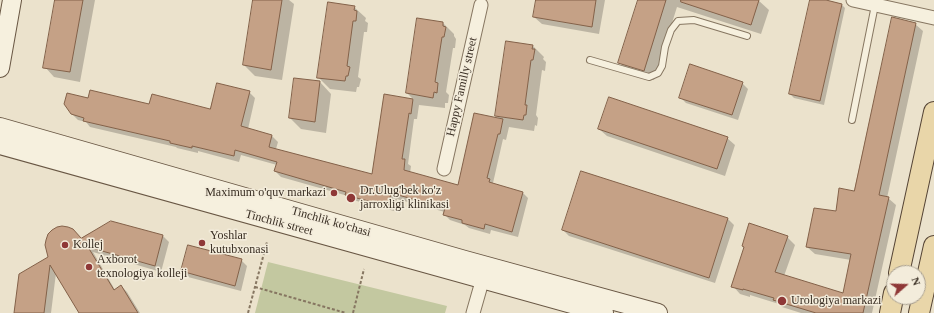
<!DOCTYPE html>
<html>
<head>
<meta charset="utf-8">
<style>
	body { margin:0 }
	#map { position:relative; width:934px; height:313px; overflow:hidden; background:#ebe2cc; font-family:"Times New Roman",serif }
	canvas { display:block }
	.north { position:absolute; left:886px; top:265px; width:40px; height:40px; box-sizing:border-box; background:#f3ecdb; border:1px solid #a9a091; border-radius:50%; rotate:70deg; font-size:11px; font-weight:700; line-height:16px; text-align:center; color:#392e23 }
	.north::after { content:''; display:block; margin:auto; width:14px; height:18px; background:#8f3837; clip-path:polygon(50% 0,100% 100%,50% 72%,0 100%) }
</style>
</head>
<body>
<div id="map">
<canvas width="934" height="313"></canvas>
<div class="north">N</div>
</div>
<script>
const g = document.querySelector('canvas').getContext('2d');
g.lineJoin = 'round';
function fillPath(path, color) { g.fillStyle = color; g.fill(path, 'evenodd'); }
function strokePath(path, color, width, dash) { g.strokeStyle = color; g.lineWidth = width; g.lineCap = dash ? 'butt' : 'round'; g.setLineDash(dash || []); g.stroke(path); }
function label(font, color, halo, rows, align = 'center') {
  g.font = font + ' "Times New Roman",serif'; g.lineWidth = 3; g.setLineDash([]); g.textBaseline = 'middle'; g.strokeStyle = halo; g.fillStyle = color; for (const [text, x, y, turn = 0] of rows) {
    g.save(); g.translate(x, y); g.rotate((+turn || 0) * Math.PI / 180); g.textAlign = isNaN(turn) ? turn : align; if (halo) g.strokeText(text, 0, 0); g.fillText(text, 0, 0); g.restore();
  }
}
const green = new Path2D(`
	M268,262l179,44 -2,7h-190z`);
const shadow = new Path2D(`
	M56,0h39l-15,82 -26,-5 -9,-10z
	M254,0h35l5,4 -12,76 -27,-4 -11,-11z
	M537,0h68l-6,34 -57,-10 -8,-7z
	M639,0h119l11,10 -8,24 -84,-27 -23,73 -25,-8 -10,-10z
	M811,0h10l20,4 4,4 -21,97 -30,-7 -4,-4z
	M354,7l12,11 -1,3 3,2 -1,9h-3l-6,45 3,2 -2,8h-2l-1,5 -26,-3 -12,-12z
	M443,23l11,11v2l2,3 -1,9h-2l-7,44 3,3 -1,8h-3v5l-26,-3 -2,14h-3l-6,45 3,2 -1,7 48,13 43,-66 -5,-4 36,-71 12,12 -1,2 3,3 -1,9 -3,-1 -6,45 2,3 -1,8 -2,-1 -1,6 -25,-4 -3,13 -3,-1 -10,44 2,2 27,7 6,6 -10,39 -27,-7 -1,4 -21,-6 -4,-3 -15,-5 -6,-6 1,-2 -48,-13 -3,12 -41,-11 -5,-4 -67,-19 -6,-6 2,-6 -36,-10 -2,7 -41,-11v2l-21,-5 -1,-1 -86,-20 -4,-5 -8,-2 -6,-6 17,-15 122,12 38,-19 6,6 -7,31 24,7 6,6 -2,7 97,26 12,-79 29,4 -7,-7z
	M915,24l8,7 -36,167h1l8,7 -24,108h-71l-19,-6 -3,-3 -29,-9v2l-10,-3 -7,-8 11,-38 -1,-2 44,-9 8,8 -11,31 60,19 7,-35 -36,-6 -8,-7 48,-55z
	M320,82l11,12 -5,39 -25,-4 -11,-11z
	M742,83l6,6 -10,31 -52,-17 -6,-6z
	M599,129l128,9 8,7 -10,31 -118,-40z
	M582,172l146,47 6,6 -19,58 -146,-47 -6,-6z
	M111,222l52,14 6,6 -8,30 -68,-20 22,38 6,-4 6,6 13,21h-62l2,-1 -24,-39 -5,40h-36l4,-38z
	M241,260l6,6 -6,25 -53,-14 -6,-6z`);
const building = new Path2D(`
	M55,0h28l-13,72 -27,-4z
	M253,0h29l-11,70 -28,-5z
	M536,0h60l-4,27 -59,-10z
	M638,0h28l-22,71 -26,-8z
	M681,0h78l-8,25 -70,-23z
	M810,0h16l16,4 -22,97 -31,-7z
	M328,2l27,4 -1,4 3,1 -1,10h-3l-6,45 3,1 -2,9h-2l-1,5 -28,-3z
	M892,17l24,6 -37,172 10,2 -26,116h-47l-43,-13 1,-2 -31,-9v1l-12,-3 13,-40 -2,-1 7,-23 39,13 -13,36 68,21 8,-39 -45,-7 8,-39 22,3 3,-23 15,3z
	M417,18l26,4v4l3,1 -2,10h-2l-7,45 3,1 -1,10 -3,-1 -1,6 -27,-5z
	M506,41l27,4 -1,4h3l-2,11h-2l-6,45h2l-1,10h-2l-1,5 -28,-4z
	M690,64l53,18 -11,33 -53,-17z
	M294,78l26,3 -5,41 -26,-4z
	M217,83l33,8 -9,35 31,9 -3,12 103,27 12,-80 29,5 -2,15 -2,-1 -7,46h3l-1,11 54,15 16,-72 29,6 -3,15h-2l-11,44 3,1 -1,3 34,10 -11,40 -27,-8 -1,5 -22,-6v-3l-19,-5 2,-7 -54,-15 -3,13 -43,-11 1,-3 -72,-21 3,-9 -42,-12 -1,6 -42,-10v2l-22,-5v-2l-87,-20 1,-3 -13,-4 -7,-10 3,-11 21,5 2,-8 59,14 3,-10 58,15z
	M609,97l119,40 -11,32 -119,-40z
	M581,171l147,47 -19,60 -147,-48z
	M111,221l52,14 -8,31 -67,-19 26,43 7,-5 17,28h-59l-29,-48 -6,48h-30l5,-39 29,-17 -3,-12 1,-5 2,-6 4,-4 5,-3 5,-1 6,1 5,2 8,9z
	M188,245l54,14 -7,27 -54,-15z`);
const path = new Path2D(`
	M255,287l91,26
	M248,313l19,-71
	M353,313l11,-44`);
const service = new Path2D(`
	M590,60l59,17 9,-4 4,-7 3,-19 6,-17 7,-9 16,-1 53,16
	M852,120l23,-115`);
const minor = new Path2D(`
	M853,0l81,18
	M444,169l37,-164
	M473,313l12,-42`);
const secondary = new Path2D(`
	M0,68l12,-68
	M0,127l465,133 193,53
	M0,145l604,168`);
const primary = new Path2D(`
	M899,273l35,-161
	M890,313l4,-20
	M919,313l15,-67`);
const markers = [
	[334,193,4,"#8f3837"],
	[351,198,5,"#8f3837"],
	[202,243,4,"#8f3837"],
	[65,245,4,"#8f3837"],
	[89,267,4,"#8f3837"],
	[782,301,5,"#8f3837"]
];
const streetNames = [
	["Happy Familly street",462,87,-77],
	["Tinchlik ko'chasi",331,222,16],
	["Tinchlik street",279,223,15]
];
const poiNames = [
	["Dr.Ulug'bek ko'z",360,191],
	["jarroxligi klinikasi",360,205],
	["Maximum o'quv markazi",326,193,"right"],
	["Yoshlar",210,236],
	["kutubxonasi",210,250],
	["Kollej",73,245],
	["Axborot",97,260],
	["texnologiya kolleji",97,274],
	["Urologiya markazi",791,301]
];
fillPath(green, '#c3c8a0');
fillPath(shadow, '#0003');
fillPath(building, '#c5a186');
strokePath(building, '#836149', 1);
strokePath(service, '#867661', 8);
strokePath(minor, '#867661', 15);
strokePath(secondary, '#695744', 20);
strokePath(primary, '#554435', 22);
strokePath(path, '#867661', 2, [3, 2]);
strokePath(service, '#f6f0de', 6);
strokePath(minor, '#f6f0de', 13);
strokePath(secondary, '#f6f0de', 18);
strokePath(primary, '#e9d6a9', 20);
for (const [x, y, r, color] of markers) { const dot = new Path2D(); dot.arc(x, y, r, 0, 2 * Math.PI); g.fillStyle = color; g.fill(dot); strokePath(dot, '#f3ecdb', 1.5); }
label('12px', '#392e23', '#f3ecdb', streetNames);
label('12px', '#392e23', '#f3ecdb', poiNames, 'left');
</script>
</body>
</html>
